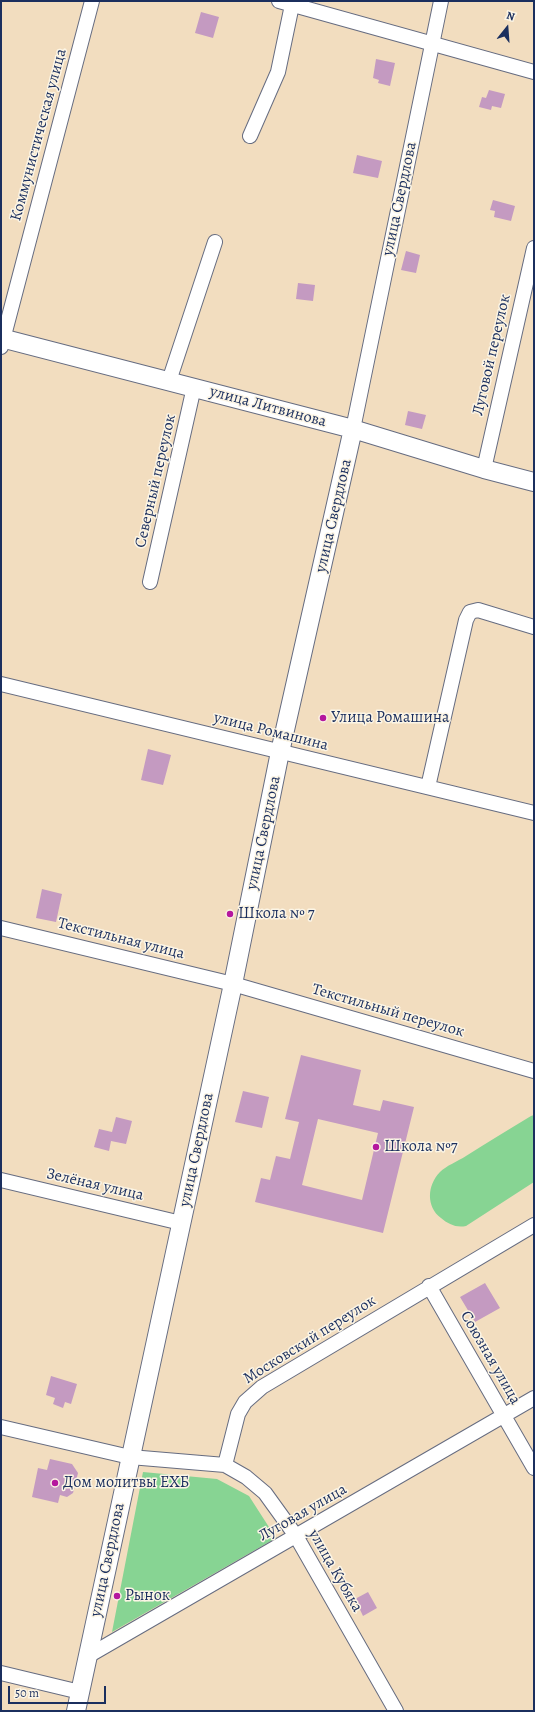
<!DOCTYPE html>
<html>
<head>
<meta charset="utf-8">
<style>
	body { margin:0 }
	#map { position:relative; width:535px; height:1712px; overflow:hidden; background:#f2ddbf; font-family:Alegreya,serif }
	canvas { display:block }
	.frame { position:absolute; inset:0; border:2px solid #1b2f5e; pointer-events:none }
	.north { position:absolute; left:487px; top:8px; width:40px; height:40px; -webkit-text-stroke:3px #fcf5e5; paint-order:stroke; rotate:17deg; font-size:11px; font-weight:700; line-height:16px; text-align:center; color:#1b2f5e }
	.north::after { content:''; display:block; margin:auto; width:14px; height:18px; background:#1b2f5e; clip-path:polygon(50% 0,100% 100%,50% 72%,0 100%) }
	.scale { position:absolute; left:8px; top:1686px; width:98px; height:18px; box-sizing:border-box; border:2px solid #1b2f5e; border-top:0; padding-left:5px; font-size:12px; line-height:14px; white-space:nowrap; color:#1b2f5e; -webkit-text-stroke:3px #fcf5e5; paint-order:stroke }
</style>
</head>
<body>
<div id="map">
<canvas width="535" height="1712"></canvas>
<div class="frame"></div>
<div class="north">N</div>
<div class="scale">50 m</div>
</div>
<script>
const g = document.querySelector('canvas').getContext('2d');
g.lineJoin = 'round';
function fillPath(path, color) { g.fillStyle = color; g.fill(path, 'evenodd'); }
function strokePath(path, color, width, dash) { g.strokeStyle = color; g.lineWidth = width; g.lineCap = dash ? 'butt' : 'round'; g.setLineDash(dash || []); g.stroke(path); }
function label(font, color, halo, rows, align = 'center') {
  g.font = font + ' Alegreya,serif'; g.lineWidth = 3; g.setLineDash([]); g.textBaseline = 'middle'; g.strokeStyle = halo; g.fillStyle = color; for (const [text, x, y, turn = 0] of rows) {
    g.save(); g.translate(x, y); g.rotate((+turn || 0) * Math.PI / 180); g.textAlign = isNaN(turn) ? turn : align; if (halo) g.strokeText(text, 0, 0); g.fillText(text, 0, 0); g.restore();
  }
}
const green = new Path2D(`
	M534,1115v67l-68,44c-10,2 -18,-2 -25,-8 -15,-11 -14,-33 -1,-46 6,-6 18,-11 26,-16 21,-13 43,-27 65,-40z
	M143,1472l74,7 32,17 27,42 -164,94z`);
const building = new Path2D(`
	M201,12l18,5 -6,21 -18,-5z
	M376,59l19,4 -5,23 -12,-3 1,-3 -6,-2z
	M489,90l16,4 -4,14 -9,-2 -1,4 -12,-3 3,-10 4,1z
	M357,155l25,6 -4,17 -25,-5z
	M493,200l22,6 -4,15 -17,-4 1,-6 -5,-1z
	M406,251l14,4 -4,18 -15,-3z
	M298,283l17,2 -2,16 -17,-2z
	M408,411l18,4 -4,14 -17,-4z
	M148,749l23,6 -8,30 -22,-5z
	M42,889l20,5 -6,28 -20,-4z
	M301,1055l60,15 -8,35 27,6 3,-11 31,7 -31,126 -128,-31 6,-24 9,2 6,-24 14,3 9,-37 -14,-3zM318,1119l60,14 -16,67 -60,-15z
	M243,1091l26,6 -7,31 -27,-6z
	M116,1117l16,4 -6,23 -15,-3 -2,10 -15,-4 5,-18 13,3z
	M485,1283l15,25 -25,14 -15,-25z
	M51,1376l26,8 -6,20 -6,-2 -2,6 -10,-4 2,-6 -9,-3z
	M50,1459l22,5 6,9 -5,20 -6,4 -7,-2 -2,8 -26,-6 6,-29 9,2z
	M368,1592l9,16 -14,8 -8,-17z`);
const minor = new Path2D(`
	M279,1l255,71
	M250,136l28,-64 14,-67
	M1,347l91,-346
	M169,381l46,-139
	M353,429l88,-428
	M484,469l50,-221
	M150,582l44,-195
	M1,684l533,129
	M428,787l38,-167 4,-8 8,-2 56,17
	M1,928l232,56 301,87
	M1,1180l180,43
	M429,1286l105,182
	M1,1427l129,30 95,8 13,-51 7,-12 17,-15 272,-162
	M225,1465l21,12 19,16 31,43 100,175
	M88,1656l446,-258
	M1,1673l79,19`);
const major = new Path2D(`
	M1,338l352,91 131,40 50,13
	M76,1711l157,-727 47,-232 73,-323`);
const markers = [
	[323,718,4,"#b5179e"],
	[230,914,4,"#b5179e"],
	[376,1147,4,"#b5179e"],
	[55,1483,4,"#b5179e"],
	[117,1596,4,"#b5179e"]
];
const streetNames = [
	["Коммунистическая улица",39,135,-75],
	["улица Свердлова",400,199,-78],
	["Луговой переулок",492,355,-77],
	["улица Литвинова",268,407,15],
	["Северный переулок",156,481,-77],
	["улица Свердлова",334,516,-77],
	["улица Ромашина",271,732,14],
	["улица Свердлова",264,833,-78],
	["Текстильная улица",121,939,14],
	["Текстильный переулок",388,1011,16],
	["улица Свердлова",197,1150,-78],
	["Зелёная улица",95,1185,13],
	["Московский переулок",310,1340,-32],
	["Союзная улица",490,1358,60],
	["Луговая улица",303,1513,-30],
	["улица Свердлова",108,1560,-78],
	["улица Кубяка",335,1571,60]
];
const poiNames = [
	["Улица Ромашина",331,718],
	["Школа № 7",238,914],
	["Школа №7",384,1147],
	["Дом молитвы ЕХБ",63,1483],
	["Рынок",125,1596]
];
fillPath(green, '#87d493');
fillPath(building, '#c49ac1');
strokePath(minor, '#666c80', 16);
strokePath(major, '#666c80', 20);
strokePath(minor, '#fff', 14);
strokePath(major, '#fff', 18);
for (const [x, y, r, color] of markers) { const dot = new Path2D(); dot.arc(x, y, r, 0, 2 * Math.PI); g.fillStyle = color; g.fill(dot); strokePath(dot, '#fcf5e5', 1.5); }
label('16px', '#1b2f5e', '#fcf5e5', streetNames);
label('16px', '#1b2f5e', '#fcf5e5', poiNames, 'left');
</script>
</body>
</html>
